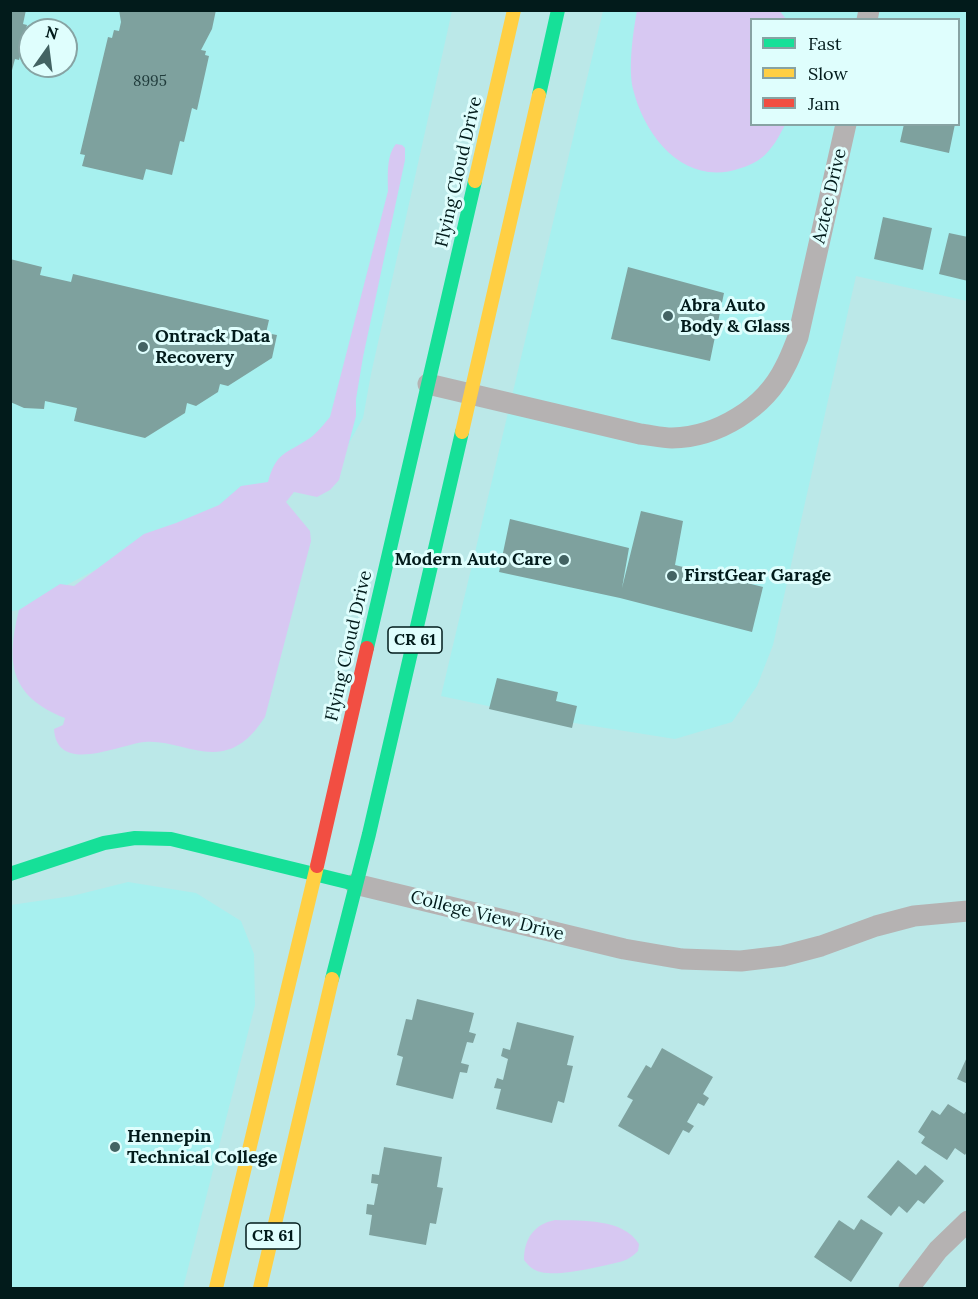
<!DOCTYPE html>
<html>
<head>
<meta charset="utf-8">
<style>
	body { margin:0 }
	#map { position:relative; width:978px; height:1299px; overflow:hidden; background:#bbe8e8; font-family:Lora,serif }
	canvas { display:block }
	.frame { position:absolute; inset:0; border:12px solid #021b1b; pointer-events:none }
	.legend { position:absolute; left:750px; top:18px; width:210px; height:108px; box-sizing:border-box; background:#dffefd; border:2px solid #87a3a3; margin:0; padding:8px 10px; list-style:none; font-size:18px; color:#021b1b }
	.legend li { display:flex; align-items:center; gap:12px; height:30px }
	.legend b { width:30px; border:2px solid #87a3a3 }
	.north { position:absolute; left:18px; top:18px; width:60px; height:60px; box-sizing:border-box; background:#dffefd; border:2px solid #87a3a3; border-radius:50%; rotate:14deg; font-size:16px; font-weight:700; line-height:24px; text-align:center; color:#021b1b }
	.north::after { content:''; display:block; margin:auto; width:21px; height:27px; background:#436363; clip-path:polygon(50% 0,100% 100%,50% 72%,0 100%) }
</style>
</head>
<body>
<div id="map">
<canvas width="978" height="1299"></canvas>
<div class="frame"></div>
<ul class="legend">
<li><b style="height:8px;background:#16e098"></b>Fast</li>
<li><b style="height:8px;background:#ffcf43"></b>Slow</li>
<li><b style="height:8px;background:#f24e42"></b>Jam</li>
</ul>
<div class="north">N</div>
</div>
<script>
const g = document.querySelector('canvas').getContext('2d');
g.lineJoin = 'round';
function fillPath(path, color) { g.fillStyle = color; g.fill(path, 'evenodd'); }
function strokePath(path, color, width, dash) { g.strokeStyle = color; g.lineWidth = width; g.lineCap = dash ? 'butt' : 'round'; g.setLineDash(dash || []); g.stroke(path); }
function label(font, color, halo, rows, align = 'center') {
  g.font = font + ' Lora,serif'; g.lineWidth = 6; g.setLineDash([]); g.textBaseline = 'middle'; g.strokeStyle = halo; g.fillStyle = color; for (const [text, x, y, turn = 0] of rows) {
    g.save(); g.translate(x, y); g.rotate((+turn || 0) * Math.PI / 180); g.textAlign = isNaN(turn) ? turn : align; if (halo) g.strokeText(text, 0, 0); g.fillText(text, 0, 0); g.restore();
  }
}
const built = new Path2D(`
	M11,11h441l-81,363 -8,44 -20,36 -244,114 -80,42 -8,1zM30,30h36v36h-36z
	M603,11h364v290l-111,-25 -83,369 -16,41 -25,36 -57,17 -126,-20 -108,-23zM752,20h206v104h-206z
	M128,882l68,11 45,28 13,33 1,51 -72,283h-172v-383l61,-9z`);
const water = new Path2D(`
	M637,11l142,-1 7,9 -34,1v104l33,1c-4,7 -8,16 -14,23 -7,10 -19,17 -30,20 -55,20 -96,-30 -108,-79 -5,-21 0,-57 4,-78z
	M396,144l6,1 3,3v12l-42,197 -7,42v17l-17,64 -9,10 -13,7 -23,-5 -8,10 24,29 1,10 -46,176c-10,15 -22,30 -42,34 -26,5 -51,-11 -78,-9 -25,2 -88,34 -91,-13l9,-4 2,-7c-56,-22 -59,-56 -46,-108l41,-26 14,2 70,-52 32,-11 43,-18 22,-19 27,-4c8,-30 18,-28 42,-44 7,-5 14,-14 20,-21l58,-226c0,-15 -2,-35 8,-47z
	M555,1220c27,1 68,-2 84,24l-1,7c-4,4 -9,8 -15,10 -18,5 -58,14 -75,12 -11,0 -18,-5 -24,-13 0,-21 10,-36 31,-40z`);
const building = new Path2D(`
	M10,10h16l-3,14 4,1 -8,35 -4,-1 -4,15z
	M119,10h97l-4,19 -11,21 5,1 -1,4 4,1 -12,54 -5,-2 -8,34 -4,-1 -8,34 -26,-6 -3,11 -61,-14 3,-11 -5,-1 28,-117 4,1 2,-8 5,1 2,-9z
	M904,124h51l-6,29 -49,-11z
	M883,217l49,11 -9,42 -49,-11z
	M949,233l19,4v44l-29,-7z
	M10,259l32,8 -2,8 31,7 2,-8 196,46 -3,13 11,2 -5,23 -44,28 -8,-2 -2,8 -22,14 -9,-3 -2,10 -40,25 -71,-17 3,-13 -32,-7 -1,8 -20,-1 -9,-4 -5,-2z
	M628,267l96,26 -14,68 -99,-22z
	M641,511l42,10 -8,44 88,22 -11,45 -132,-34 -121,-26 11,-53 119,29 -7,40z
	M497,678l61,14 -2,9 21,5 -5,22 -83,-19z
	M417,999l57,14 -5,19 7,2 -3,9 -6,-1 -6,21 8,2 -2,8 -7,-1 -7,27 -57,-14 7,-28 -6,-2 9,-36 6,1z
	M517,1022l57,14 -7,29 6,1 -9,37 -6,-2 -6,22 -56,-14 5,-20 -7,-1 3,-10 6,2 5,-21 -7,-3 2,-8 7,2z
	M662,1048l51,29 -10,17 6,4 -5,8 -6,-3 -11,19 7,4 -5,7 -6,-3 -14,25 -51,-29 15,-26 -6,-3 19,-32 5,3z
	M968,1055v29l-11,-5z
	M948,1104l16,10 4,-5v41l-3,5 -10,-7 -8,12 -26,-17 4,-6 -7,-5 14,-22 8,5z
	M384,1147l58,10 -5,30 6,1 -7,36 -6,-1 -4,22 -57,-10 3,-20 -6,-1 1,-10 7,1 4,-21 -7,-1 1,-9 7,1z
	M898,1160l18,15 9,-10 19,16 -20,23 -6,-4 -11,13 -8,-7 -8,10 -24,-19z
	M861,1219l22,14 -32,49 -37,-25 25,-37 15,10z`);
const street = new Path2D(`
	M867,20l2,-10
	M428,384l212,50c10,1 22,4 32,4 46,-1 93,-30 113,-71 5,-9 9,-20 13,-30l48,-213
	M355,884l269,65 58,10 59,2 42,-5 38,-10 55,-20 38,-10 54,-5
	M909,1288l29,-38 30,-29`);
const fast = new Path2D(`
	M539,95l19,-85
	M367,648l108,-467
	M10,874l94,-31 31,-5 36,1 184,45
	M332,979l37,-145 93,-402`);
const slow = new Path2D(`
	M475,181l39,-171
	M462,432l77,-337
	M216,1288l101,-422
	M260,1288l72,-309`);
const jam = new Path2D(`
	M317,866l50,-218`);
const markers = [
	[668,316,6,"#436363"],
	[143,347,6,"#436363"],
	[564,560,6,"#436363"],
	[672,576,6,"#436363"],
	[115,1147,6,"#436363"]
];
const numberNames = [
	["8995",150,82]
];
const shields = [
	[415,640,54],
	[273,1236,54]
];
const shieldNames = [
	["CR 61",415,640],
	["CR 61",273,1236]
];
const streetNames = [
	["Flying Cloud Drive",459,172,-77],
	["Aztec Drive",830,196,-77],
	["Flying Cloud Drive",349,646,-77],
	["College View Drive",487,916,14]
];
const poiNames = [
	["Abra Auto",680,306],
	["Body & Glass",680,327],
	["Ontrack Data",155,337],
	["Recovery",155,358],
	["Modern Auto Care",552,560,"right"],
	["FirstGear Garage",684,576],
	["Hennepin",127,1137],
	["Technical College",127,1158]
];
fillPath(built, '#a7f0ef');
fillPath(water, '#d7c8f2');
fillPath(building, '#7ea19e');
strokePath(street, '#b5b2b2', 21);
strokePath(fast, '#16e098', 14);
strokePath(slow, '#ffcf43', 14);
strokePath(jam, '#f24e42', 14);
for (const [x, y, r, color] of markers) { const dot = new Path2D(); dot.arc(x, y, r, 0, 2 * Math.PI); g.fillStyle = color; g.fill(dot); strokePath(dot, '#dffefd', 2); }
label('15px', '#213c3c', null, numberNames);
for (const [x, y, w] of shields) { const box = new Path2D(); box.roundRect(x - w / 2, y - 13, w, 26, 4.5); g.fillStyle = '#dffefd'; g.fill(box); strokePath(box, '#021b1b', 1.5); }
label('bold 16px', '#021b1b', null, shieldNames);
label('18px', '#021b1b', '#dffefd', streetNames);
label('bold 18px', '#021b1b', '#dffefd', poiNames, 'left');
</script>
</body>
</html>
